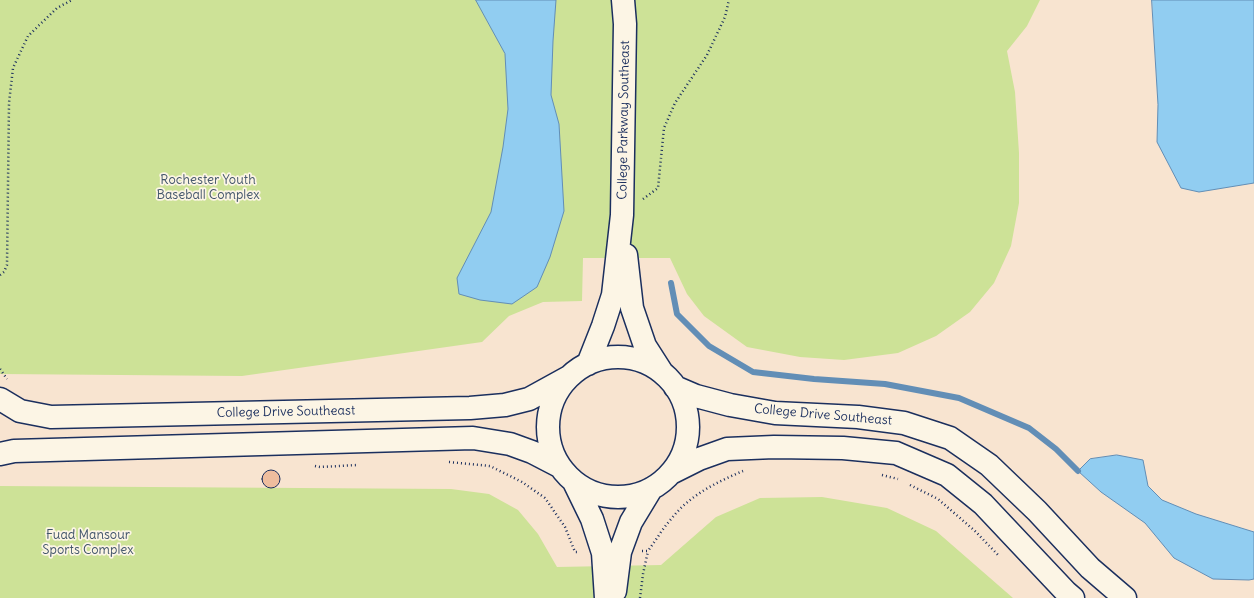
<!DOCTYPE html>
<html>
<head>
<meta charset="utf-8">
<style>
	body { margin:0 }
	canvas { display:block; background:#fcf5e5 }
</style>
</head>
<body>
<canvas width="1254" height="598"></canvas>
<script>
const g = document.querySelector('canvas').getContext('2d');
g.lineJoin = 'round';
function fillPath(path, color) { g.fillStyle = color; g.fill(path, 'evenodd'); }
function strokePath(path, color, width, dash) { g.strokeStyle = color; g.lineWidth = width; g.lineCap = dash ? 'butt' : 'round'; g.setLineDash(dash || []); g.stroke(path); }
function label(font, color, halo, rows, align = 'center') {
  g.font = font + ' Delius,sans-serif'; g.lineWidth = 3.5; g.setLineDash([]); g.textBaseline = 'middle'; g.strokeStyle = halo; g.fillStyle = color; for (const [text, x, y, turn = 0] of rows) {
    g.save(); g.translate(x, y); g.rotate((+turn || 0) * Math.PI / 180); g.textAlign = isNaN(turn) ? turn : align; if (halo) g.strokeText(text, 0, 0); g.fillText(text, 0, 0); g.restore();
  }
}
const built = new Path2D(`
	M0,0h1254v598h-1254z`);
const green = new Path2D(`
	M0,0h1040l-13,26 -20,25 8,41 4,61v50l-8,43 -17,37 -24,29 -34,24 -38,17 -54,7 -44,-3 -53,-10 -43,-31 -17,-22 -17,-36h-87l-1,43 -39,1 -34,14 -27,26 -240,34 -242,-2z
	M0,486l451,3 38,5 29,16 20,24 19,33 104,-2 55,-48 44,-19 62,-1 65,11 49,23 77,67h-1013z`);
const water = new Path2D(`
	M476,0h80l-3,41 -2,54 8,29 5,87 -14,46 -13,30 -25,17 -32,-4 -21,-6 -2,-16 34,-66 12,-65 5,-38 -3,-55z
	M1152,0h102v183l-55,9 -18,-4 -24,-46 1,-37z
	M1117,455l26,5 5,26 14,14 34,14 58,18v47l-5,1 -36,-1 -39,-21 -29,-35 -44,-31 -23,-21 12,-12z`);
const stream = new Path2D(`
	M671,283l6,31 32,32 44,26 61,7 71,5 74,14 70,30 27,21 22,22`);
const building = new Path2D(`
	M262 479a9 9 0 1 1 18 0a9 9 0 1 1-18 0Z`);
const path = new Path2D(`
	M643,199l15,-11 6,-60 11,-25 32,-48 18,-38 4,-17
	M0,275l4,-3 3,-7 2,-162 4,-35 15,-32 29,-28 15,-8
	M0,369l7,10
	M449,462l41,4 32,16 23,16 20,29 10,25h4
	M315,466l5,1 38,-2
	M882,475l16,4
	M910,485l28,14 37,32 24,25
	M642,551h6c8,-11 15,-23 24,-33 18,-23 45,-36 71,-47
	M640,598l3,-24 5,-23`);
const secondary = new Path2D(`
	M626,255l6,53 13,38 16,25
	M548 427a70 70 0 1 1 140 0a70 70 0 1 1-140 0Z
	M588,364l15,-38 10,-31 9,-80 3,-191 -2,-24
	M675,387l21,9 34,9 45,8 83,4 46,6 46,15 39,27 48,46 53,57 35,30
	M0,399l20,12 31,6 419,-9 35,-3 24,-6 40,-22
	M0,454l14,-3 459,-13 37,6 22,8 27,14
	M671,473l28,-14 28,-10 47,-2 69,1 53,5 51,22 36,29 83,88 7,6
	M574,482l18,37 11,34 3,45
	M615,591l5,-39 11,-30 20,-33`);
const streetNames = [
	["College Parkway Southeast",624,120,-89],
	["College Drive Southeast",286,412,-1],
	["College Drive Southeast",823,415,5]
];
const parkNames = [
	["Rochester Youth",208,180],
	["Baseball Complex",208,195],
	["Fuad Mansour",88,535],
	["Sports Complex",88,550]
];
fillPath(built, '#f8e4d0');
fillPath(green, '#cde297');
fillPath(water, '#91cdf1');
strokePath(water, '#628eb6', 1);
strokePath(stream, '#628eb6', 6);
fillPath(building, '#eebd9e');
strokePath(building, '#1b2f5e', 1);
strokePath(secondary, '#1b2f5e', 25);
strokePath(path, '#1b2f5e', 2.5, [1, 3]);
strokePath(secondary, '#fcf5e5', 22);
label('13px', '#1b2f5e', '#fcf5e5', streetNames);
label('13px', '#3f5369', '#fcf5e5', parkNames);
</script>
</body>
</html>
